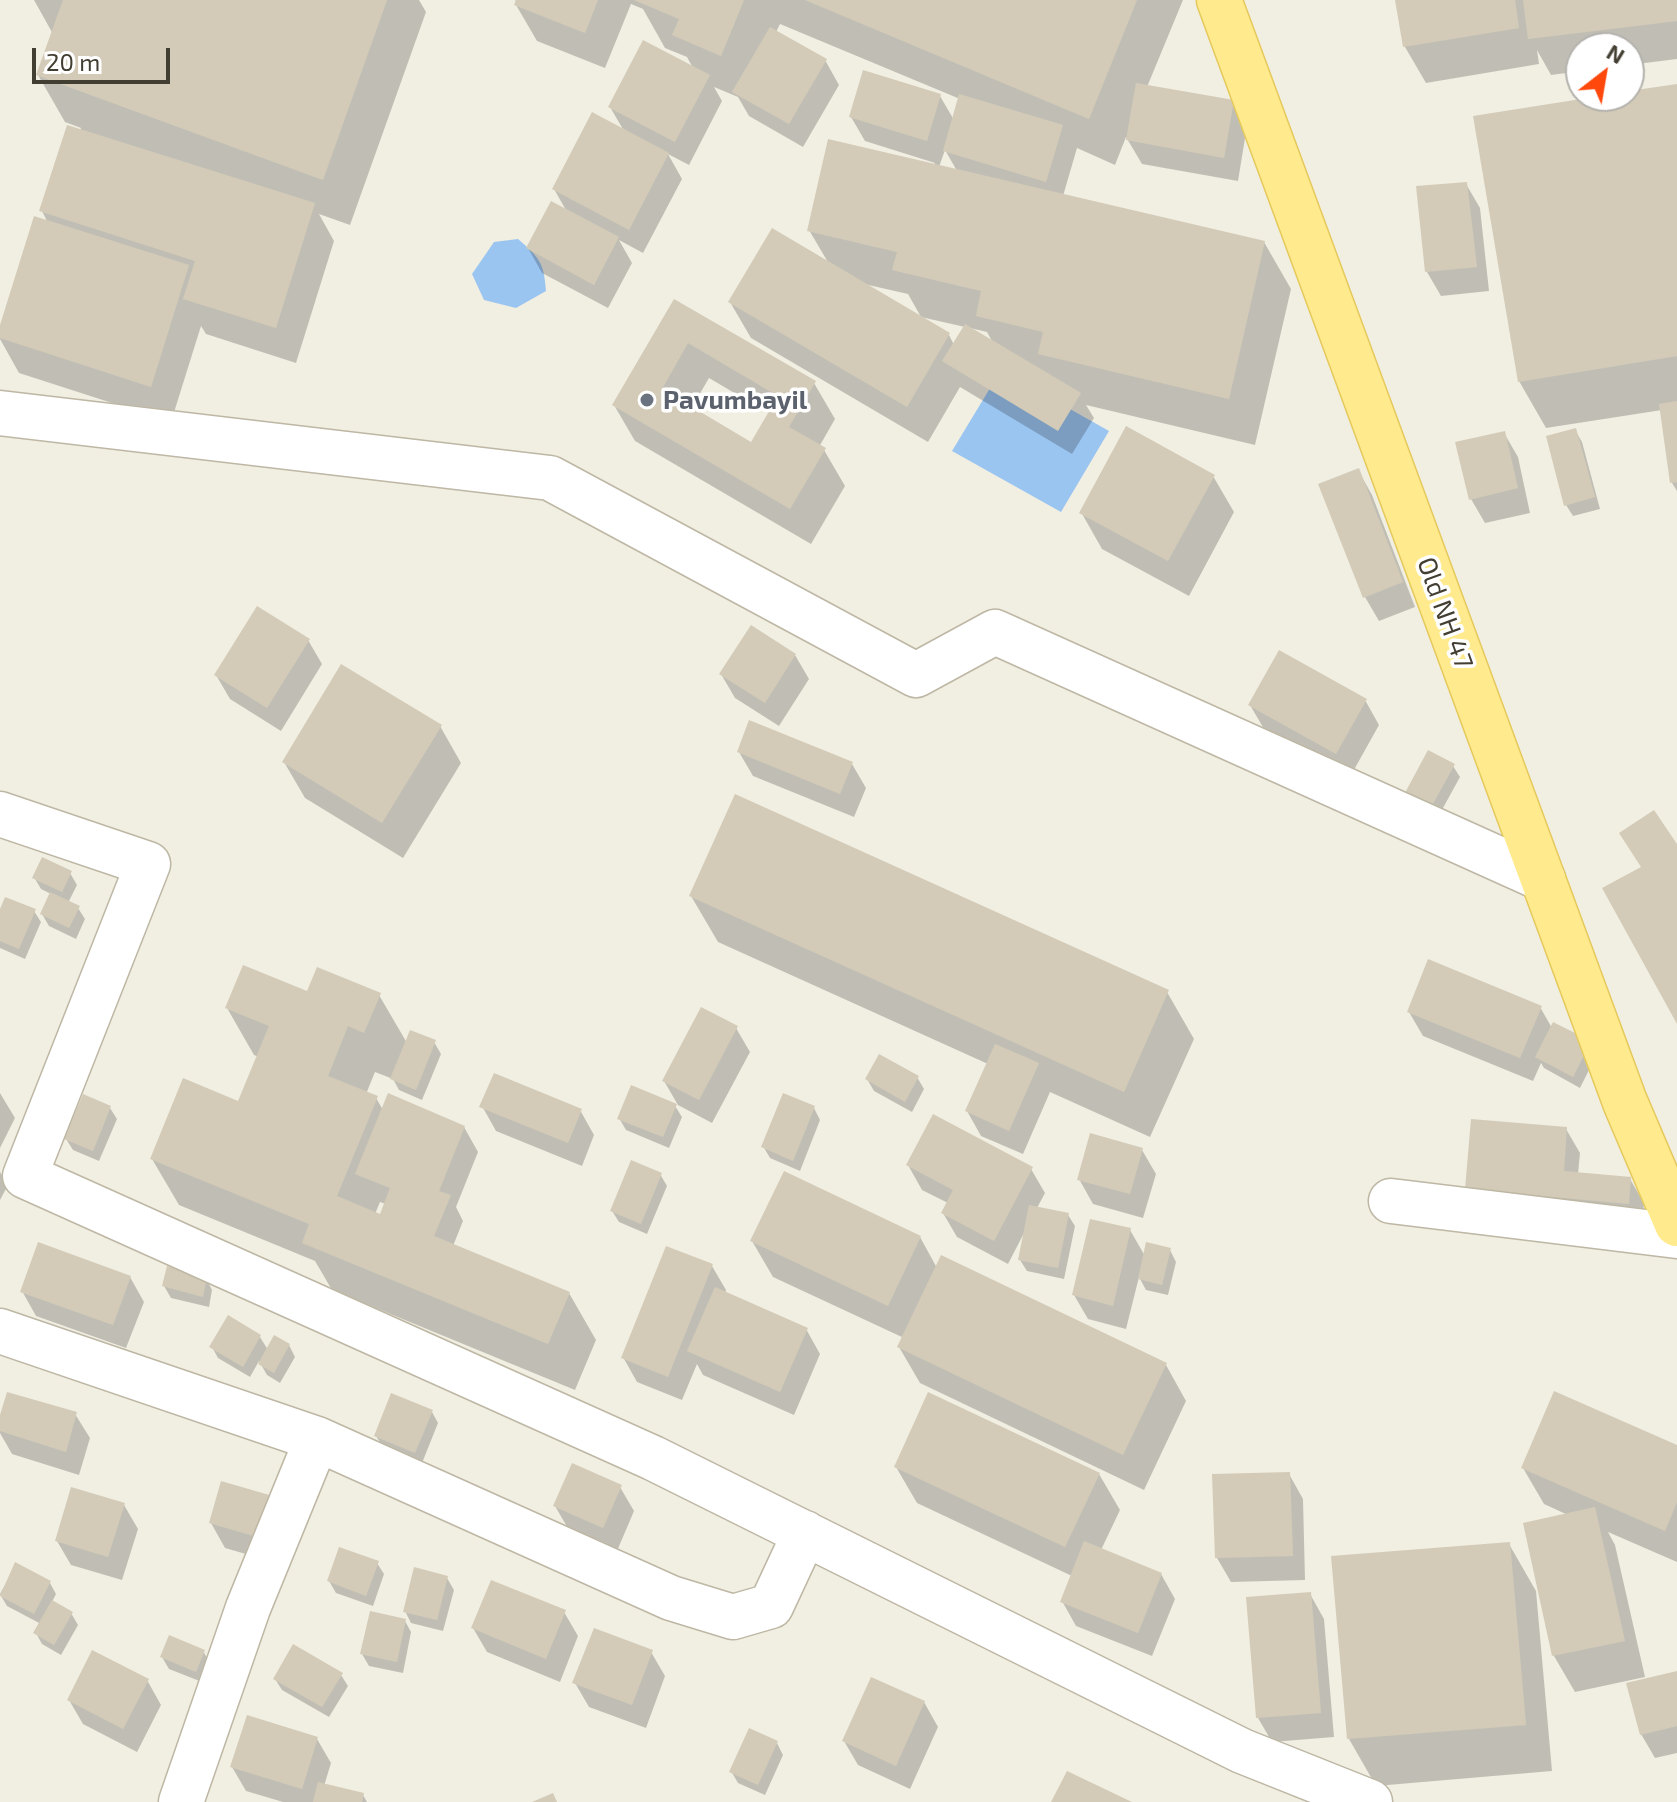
<!DOCTYPE html>
<html>
<head>
<meta charset="utf-8">
<style>
	body { margin:0 }
	#map { position:relative; width:1677px; height:1802px; overflow:hidden; background:#f1eee2; font-family:"Exo 2",sans-serif }
	canvas { display:block }
	.north { position:absolute; left:1565px; top:32px; width:80px; height:80px; box-sizing:border-box; background:#fff; border:2px solid #b4b2ad; border-radius:50%; rotate:31deg; font-size:22px; font-weight:700; line-height:32px; text-align:center; color:#433e32 }
	.north::after { content:''; display:block; margin:auto; width:28px; height:36px; background:#fe480c; clip-path:polygon(50% 0,100% 100%,50% 72%,0 100%) }
	.scale { position:absolute; left:32px; top:48px; width:138px; height:36px; box-sizing:border-box; border:4px solid #433e32; border-top:0; padding-left:10px; font-size:24px; line-height:28px; white-space:nowrap; color:#433e32; -webkit-text-stroke:6px #fff; paint-order:stroke }
</style>
</head>
<body>
<div id="map">
<canvas width="1677" height="1802"></canvas>
<div class="north">N</div>
<div class="scale">20 m</div>
</div>
<script>
const g = document.querySelector('canvas').getContext('2d');
g.lineJoin = 'round';
function fillPath(path, color) { g.fillStyle = color; g.fill(path, 'evenodd'); }
function strokePath(path, color, width, dash) { g.strokeStyle = color; g.lineWidth = width; g.lineCap = dash ? 'butt' : 'round'; g.setLineDash(dash || []); g.stroke(path); }
function label(font, color, halo, rows, align = 'center') {
  g.font = font + ' "Exo 2",sans-serif'; g.lineWidth = 7; g.setLineDash([]); g.textBaseline = 'middle'; g.strokeStyle = halo; g.fillStyle = color; for (const [text, x, y, turn = 0] of rows) {
    g.save(); g.translate(x, y); g.rotate((+turn || 0) * Math.PI / 180); g.textAlign = isNaN(turn) ? turn : align; if (halo) g.strokeText(text, 0, 0); g.fillText(text, 0, 0); g.restore();
  }
}
const water = new Path2D(`
	M518,239c22,19 26,24 28,52l-30,17 -32,-8 -12,-26 22,-32z
	M1001,370l108,61 -48,81 -109,-61z`);
const shadow = new Path2D(`
	M34,0h385l7,12 -76,213 -31,-11 15,27 -38,122 -90,-29 -5,-8 -30,96 -152,-49 -19,-34v-7l48,-109 -6,-12 39,-83 -16,-6 -27,-47 15,-41z
	M514,0h669l-36,87 86,15 14,24 -9,55 -96,-17 -16,-27 -11,28 -38,-17 -14,48 201,46 27,47 -36,156 -169,-40 8,13 -22,36 -112,-67 -32,55 -177,-104 -21,-36 99,-38 -20,-34 125,-64 1,-3 -70,-22 -14,-24 89,-21 14,24 6,-21 -180,-75 -4,8 49,28 14,25 -36,62 -54,-31 -11,-19 -24,-10 8,14 -33,64 -21,-11 14,25 -39,74 -24,-13 13,23 -24,45 -66,-35 -14,-25 39,-36 -13,-23 70,-58 -14,-24 84,-37 -7,-13 -22,-9 -22,-39 -12,-5 -26,64 -68,-27 -21,-36 2,-4zM945,150l12,21 -18,-4zM864,284l44,10 13,23 44,10 -11,18 -5,-10zM970,328l17,4 6,11z
	M1397,0h280v59l-48,6v-17h-48v23l-30,4 -14,-25 2,14 -113,19 -21,-36z
	M1677,86v405l-5,-8 -10,-73 -116,18 -27,-47 93,-285h17v-3z
	M1466,184l14,24 9,83 -48,5 -14,-24z
	M675,301l139,82 21,36 -16,28 5,3 21,36 -34,58 -176,-103 -21,-36zM709,378l61,36 -18,30 -61,-35z
	M1575,430l7,12 18,67 -27,7 -7,-11z
	M1504,433l14,24 12,56 -45,10 -14,-24z
	M1358,470l14,25 43,112 -36,14 -14,-24z
	M1213,476l21,36 -45,84 -87,-47 -21,-37z
	M308,640l14,24 -41,67 -51,-32 -14,-24z
	M795,655l14,24 -30,47 -44,-28 -14,-24z
	M1365,700l14,25 -29,52 -86,-48 -14,-24z
	M440,726l21,37 -58,95 -98,-60 -21,-36z
	M739,752l113,12 14,24 -12,29 -101,-41z
	M1453,766l7,11 -28,51 -30,-24z
	M70,873l7,12 -9,18 10,5 7,11 -9,20 -27,-13 -7,-12 9,-20 -10,-5 -7,-12z
	M691,896l476,96 27,47 -44,98 -100,-45 -27,62 -42,-18 -14,-25 21,-47 -270,-122z
	M34,911l7,11 -16,37 -25,-11v-34z
	M308,993l71,2 28,48 27,-1 7,12 -19,46 -23,-10 -6,-11 -18,-7 -9,22 10,4 7,12 81,17 14,25 -22,55 7,14 -10,25 116,47 27,47 -21,50 -243,-100 -17,-29 -136,-56 -27,-46 88,-55 19,-47 -5,-2 -27,-47zM380,1202l6,2 -5,11 -6,-1z
	M1540,1007l12,21 45,26 -17,34 -36,-20 -3,-5 -8,18 -110,-45 -14,-24z
	M736,1028l14,24 -38,71 -34,-18 -14,-24z
	M917,1077l7,12 -12,23 -38,-21 -7,-12z
	M0,1093l15,25 -15,30z
	M482,1106l98,4 14,25 -12,31 -86,-35z
	M675,1106l7,11 -13,31 -43,-18 -7,-12z
	M110,1108l7,11 -18,42 -26,-11 -7,-11z
	M814,1108l6,12 -20,51 -30,-13 -7,-12z
	M1566,1129l14,24 -2,21 52,5 14,24 -2,24 -175,-38z
	M1142,1150l14,24 -13,44 -50,-14 -14,-25z
	M908,1165l123,4 14,24 -8,15 31,7 7,11 -11,53 -37,-8 -7,-11 4,-27 -16,31 -51,-27 -14,-24 5,-10 -26,-13z
	M0,1172l8,13 -8,15z
	M660,1174l7,12 -20,48 -28,-12 -7,-11z
	M1130,1230l15,26 25,-6 6,12 -8,33 -22,-5 -7,-13 -13,52 -38,-10 -14,-24z
	M920,1237l17,31 229,97 20,36 -42,89 -224,-107 -21,-36 5,-9 -131,-61 -21,-36z
	M712,1266l14,24 -1,4 81,35 14,25 -26,61 -91,-40 -6,-11 -15,36 -45,-18 -14,-25z
	M130,1277l14,25 -18,46 -90,-32 -14,-25z
	M206,1278l6,12 -3,17 -38,-9 -7,-12z
	M260,1337l8,13 21,-5 6,12 -15,26 -13,-8 -8,-14 -9,16 -32,-19 -6,-11z
	M432,1412l6,11 -16,40 -39,-16 -7,-11z
	M75,1414l15,24 -11,37 -67,-21 -12,-21v-10z
	M1677,1447v115l-69,-30 7,13 30,132 -70,15 -21,-36 -29,-132 43,-9 -24,-11 -21,-36z
	M896,1467l203,7 21,36 -19,40 60,24 14,25 -23,57 -76,-30 -14,-25 10,-25 -155,-73z
	M1289,1474l14,25 2,81 -74,2 -14,-24z
	M222,1484l62,81 -59,-17 -14,-25z
	M620,1487l14,24 -17,40 -48,-21 -14,-24z
	M124,1505l14,24 -16,51 -51,-15 -14,-24z
	M1509,1544l27,47 16,180 -176,15 -27,-47z
	M377,1563l7,11 -11,32 -37,-13 -7,-12z
	M16,1565l34,18 6,11 -4,8 19,11 7,12 -17,30 -19,-11 -6,-11 5,-9 -34,-18 -7,-12z
	M447,1578l7,12 -11,41 -32,-8 -6,-12z
	M1310,1594l14,25 10,118 -62,5 -14,-24z
	M564,1612l14,24 -18,46 -73,-30 -14,-24z
	M405,1621l6,11 -8,41 -34,-7 -7,-12z
	M203,1651l7,12 -8,19 -33,-13 -7,-12z
	M651,1652l14,24 -19,52 -57,-21 -14,-24z
	M1677,1673v80l-22,5 -14,-24z
	M341,1675l7,11 -19,31 -47,-27 -7,-11z
	M147,1680l14,25 -24,47 -54,-28 -14,-24z
	M924,1702l14,25 -28,62 -52,-24 -14,-24z
	M317,1739l14,24 -7,23 39,9 4,7h-84l-37,-11 -14,-24z
	M777,1743l6,12 -18,40 -27,-12 -7,-12z`);
const building = new Path2D(`
	M63,0h324l-64,180 -287,-105z
	M516,0h82l-13,33 -71,-28z
	M634,0h110l-23,56 -49,-21 7,-16z
	M805,0h332l-48,119z
	M1395,0h120l4,28 -116,19z
	M1523,0h154v21l-149,18z
	M770,27l57,32 -38,65 -57,-32z
	M643,40l67,35 -35,67 -67,-35z
	M863,70l78,24 -14,47 -78,-24z
	M1136,83l98,17 -10,58 -98,-18z
	M1677,84v272l-159,26 -45,-266 127,-20h29v-5z
	M959,94l104,31 -17,57 -103,-31z
	M592,112l77,41 -40,77 -77,-41z
	M67,125l248,78 -39,125 -93,-29 12,-38 -156,-50z
	M828,139l437,102 -36,158 -191,-45 5,-22 -67,-16 5,-25 -89,-21 5,-18 -90,-21z
	M1467,182l10,85 -52,5 -9,-86z
	M551,201l68,36 -25,48 -68,-37z
	M34,216l155,49 -38,122 -151,-49v-13z
	M772,228l178,105 -43,74 -179,-105z
	M674,299l142,82 -27,46 37,21 -36,61 -178,-104zM688,343l90,53 -27,46 -89,-53z
	M965,324l116,69 -23,38 -116,-70z
	M1677,401v81l-7,1 -11,-79z
	M1126,426l89,49 -47,86 -89,-48z
	M1576,428l19,69 -31,9 -18,-70z
	M1505,431l13,57 -49,12 -14,-58z
	M1359,468l44,114 -40,16 -45,-114z
	M257,606l53,33 -43,69 -53,-33z
	M751,625l45,29 -31,49 -46,-29z
	M1279,650l88,49 -31,55 -88,-49z
	M341,664l101,61 -60,98 -100,-61z
	M749,720l104,42 -13,32 -103,-42z
	M1428,750l27,14 -30,54 -26,-14z
	M735,794l434,196 -45,102 -435,-196z
	M1654,810l23,34v180l-75,-136 39,-21 -22,-34z
	M42,857l30,14 -10,21 -30,-14z
	M50,892l30,14 -11,22 -29,-14z
	M5,897l31,12 -17,40 -19,-8v-32z
	M1428,959l114,47 -22,52 -113,-46z
	M243,965l64,26 10,-24 64,26 -17,40 -16,-7 -20,50 50,20 -41,100 43,18 10,-26 -35,-14 33,-81 77,33 -26,65 12,4 -17,41 136,56 -22,52 -246,-101 7,-19 -159,-65 33,-81 55,23 31,-75 -44,-18z
	M701,1007l37,19 -39,74 -37,-19z
	M1553,1022l38,19 -18,36 -38,-20z
	M410,1030l26,10 -20,50 -26,-11z
	M995,1044l44,19 -30,68 -44,-20z
	M879,1054l40,22 -14,26 -40,-23z
	M494,1073l88,36 -14,34 -89,-36z
	M631,1085l46,19 -14,33 -46,-18z
	M783,1093l32,13 -22,55 -32,-14z
	M83,1094l28,12 -18,45 -29,-12z
	M933,1114l100,53 -39,74 -53,-28 12,-23 -47,-25z
	M1471,1119l96,8 -3,44 67,6 -2,27 -164,-15z
	M1090,1133l53,15 -13,46 -53,-14z
	M631,1160l31,13 -21,51 -31,-13z
	M784,1171l137,65 -33,70 -138,-65z
	M1029,1205l40,8 -11,55 -40,-8z
	M1090,1219l41,9 -18,78 -41,-11z
	M38,1242l93,34 -18,49 -93,-33z
	M1146,1242l25,6 -9,37 -24,-6z
	M666,1246l47,18 -45,113 -47,-19z
	M941,1255l226,108 -44,92 -226,-108z
	M167,1266l40,10 -4,21 -41,-11z
	M715,1287l93,41 -28,64 -93,-41z
	M228,1315l33,20 -18,32 -34,-20z
	M274,1335l16,9 -16,29 -16,-9z
	M1554,1391l123,54v57l-12,29 -144,-63z
	M7,1392l70,20 -11,40 -66,-21v-16z
	M928,1392l172,81 -35,74 -171,-80z
	M391,1393l42,17 -18,43 -41,-17z
	M572,1463l50,22 -19,43 -50,-22z
	M1290,1472l3,84 -78,2 -3,-84z
	M221,1481l62,18 -12,42 -62,-18z
	M71,1487l54,16 -17,54 -53,-16z
	M1595,1507l30,134 -73,15 -29,-133z
	M1084,1541l78,32 -24,60 -78,-31z
	M1510,1542l16,183 -179,14 -16,-183z
	M339,1547l40,14 -13,35 -39,-15z
	M15,1562l36,19 -17,33 -34,-18z
	M414,1567l34,9 -11,44 -34,-8z
	M491,1580l75,30 -20,49 -75,-31z
	M1311,1592l10,121 -65,5 -10,-121z
	M52,1600l21,12 -19,33 -21,-12z
	M370,1611l36,8 -9,43 -37,-8z
	M594,1628l59,22 -21,55 -60,-22z
	M169,1635l36,15 -9,22 -36,-15z
	M293,1644l50,29 -21,34 -49,-28z
	M92,1650l57,29 -26,50 -56,-29z
	M1677,1671v55l-37,9 -14,-52z
	M871,1677l54,24 -29,65 -54,-25z
	M247,1715l71,22 -16,52 -72,-22z
	M749,1728l29,13 -20,44 -29,-13z
	M1067,1771l65,31h-81z
	M318,1782l46,11 -2,9h-49z
	M553,1793l4,9h-25z`);
const minor = new Path2D(`
	M0,413l550,65 366,197 79,-43 548,247
	M0,814l148,50 -123,312 628,282 589,293 128,51
	M1391,1201l286,35
	M0,1331l317,108 354,159 62,19 38,-11 34,-73
	M181,1802l67,-194 69,-169`);
const major = new Path2D(`
	M1219,0l406,1102 52,122`);
const markers = [
	[647,400,8,"#6b7280"]
];
const worshipNames = [
	["Pavumbayil",663,400]
];
const streetNames = [
	["Old NH 47",1445,613,70]
];
fillPath(water, '#9bc5f1');
fillPath(shadow, '#0003');
fillPath(building, '#d3cbb7');
strokePath(minor, '#bdb7a4', 47);
strokePath(major, '#e5c95c', 47);
strokePath(minor, '#fff', 44);
strokePath(major, '#ffea8d', 44);
for (const [x, y, r, color] of markers) { const dot = new Path2D(); dot.arc(x, y, r, 0, 2 * Math.PI); g.fillStyle = color; g.fill(dot); strokePath(dot, '#fff', 3); }
label('bold 26px', '#5b616d', '#fff', worshipNames, 'left');
label('26px', '#433e32', '#fff', streetNames);
</script>
</body>
</html>
